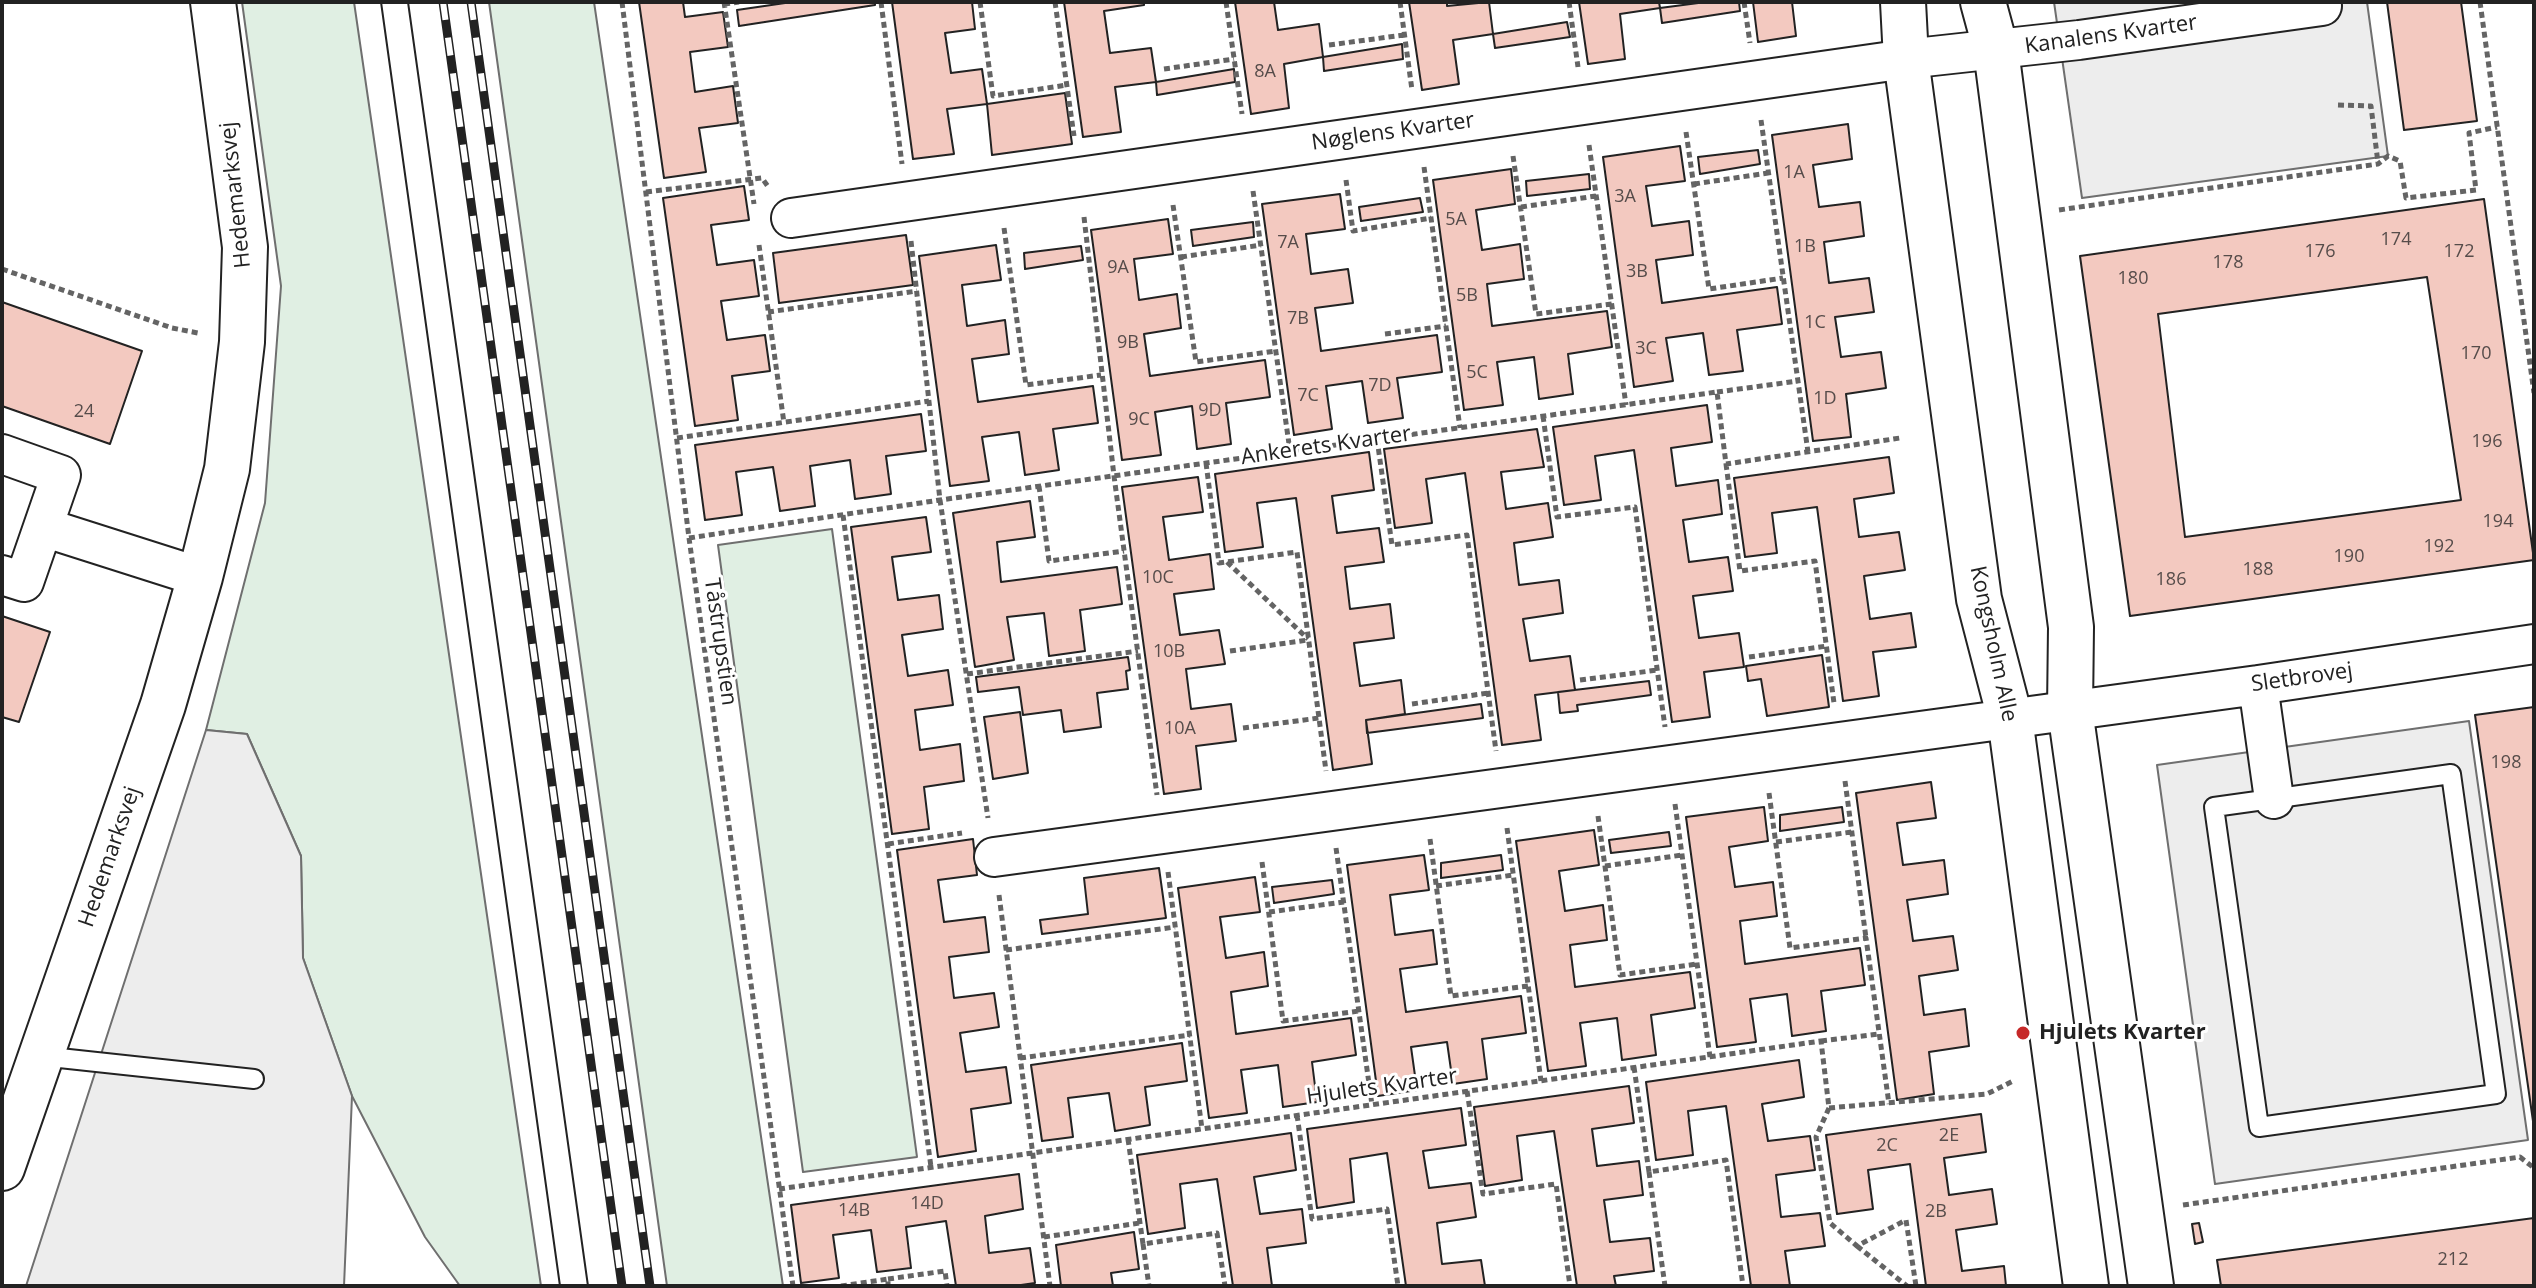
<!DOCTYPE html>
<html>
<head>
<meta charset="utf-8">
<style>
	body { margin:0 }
	#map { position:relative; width:2536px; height:1288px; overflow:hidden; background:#fff; font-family:"Open Sans",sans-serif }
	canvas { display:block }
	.frame { position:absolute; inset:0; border:4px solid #222; pointer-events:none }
</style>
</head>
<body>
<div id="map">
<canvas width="2536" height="1288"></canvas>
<div class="frame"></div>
</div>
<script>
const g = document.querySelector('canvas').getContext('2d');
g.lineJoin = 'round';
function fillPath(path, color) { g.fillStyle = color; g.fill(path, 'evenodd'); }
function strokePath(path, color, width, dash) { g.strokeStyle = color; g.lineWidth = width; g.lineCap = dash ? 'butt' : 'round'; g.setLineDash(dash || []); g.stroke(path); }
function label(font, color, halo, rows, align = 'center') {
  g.font = font + ' "Open Sans",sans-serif'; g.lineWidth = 6; g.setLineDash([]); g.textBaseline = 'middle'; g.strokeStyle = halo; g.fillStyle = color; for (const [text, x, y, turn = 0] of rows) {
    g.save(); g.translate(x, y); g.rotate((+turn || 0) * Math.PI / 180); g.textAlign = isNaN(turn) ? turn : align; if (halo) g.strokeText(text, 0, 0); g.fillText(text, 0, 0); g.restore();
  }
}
const green = new Path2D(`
	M242,2h112l187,1284h-81l-35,-49 -73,-141 -49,-138 -2,-102 -54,-122 -41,-4 59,-227 16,-217z
	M489,2h105l189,1284h-116z
	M832,529l85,628 -114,15 -85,-627z`);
const parking = new Path2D(`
	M2054,2h313l21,154 -306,42z
	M2469,721l59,419 -313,44 -58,-419z
	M206,730l41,4 54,122 2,102 49,138 -8,190h-318z`);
const building = new Path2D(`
	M639,2h44l2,15 38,-5 5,35 -38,5 5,40 38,-6 5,37 -39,5 7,44 -42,6z
	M792,2h83v3l-136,21 -2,-16z
	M892,2h80l3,27 -30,4 6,40 31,-4 5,35 -40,5 7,45 -41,5z
	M1064,2h80v3l-40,6 6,42 41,-5 5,34 -41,5 6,45 -38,5z
	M1235,2h39l4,28 41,-6 4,33 -39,7 5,44 -38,6z
	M1409,2h38v4l42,-4 4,32 -40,6 6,44 -37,6z
	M1579,2h80l1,6 -40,6 5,45 -37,5z
	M1706,2h33l1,9 -78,12 -2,-15z
	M1753,2h39l4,34 -38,6z
	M2387,2h74l16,119 -73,9z
	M1567,22l3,15 -75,11 -2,-14z
	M1402,44l1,15 -79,12 -1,-14z
	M1234,69l1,13 -78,13 -1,-13z
	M1065,93l7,51 -80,11 -5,-51z
	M1848,124l4,35 -39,6 6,42 41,-5 4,34 -40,6 5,41 40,-5 5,34 -39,5 6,40 40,-5 5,36 -40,6 5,43 -38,4 -41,-306z
	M1680,146l5,35 -39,5 6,40 37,-5 4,34 -37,5 6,43 115,-16 5,37 -45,6 6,41 -34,4 -6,-42 -37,5 7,43 -39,6 -31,-230z
	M1758,150l2,14 -60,10 -2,-17z
	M1511,169l4,35 -39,6 6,40 38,-6 4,35 -37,5 5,42 115,-15 5,36 -44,7 5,40 -34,5 -5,-42 -37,5 6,43 -39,5 -31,-230z
	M1589,174l1,15 -63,7 -1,-15z
	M744,186l5,34 -38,5 6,40 37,-5 5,36 -38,5 6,39 38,-5 5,36 -38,5 6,44 -43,6 -32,-228z
	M1340,194l5,35 -39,5 5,40 37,-5 5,34 -38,5 6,43 116,-16 5,37 -45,6 6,40 -35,5 -6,-42 -36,5 6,43 -38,6 -32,-231z
	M1420,198l3,14 -62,9 -2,-14z
	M2484,199l50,361 -404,56 -50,-360zM2427,277l34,223 -276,37 -27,-223z
	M1168,219l5,35 -39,5 5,41 38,-6 4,34 -37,6 6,42 115,-16 5,37 -44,6 5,41 -34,5 -5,-43 -37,6 6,43 -39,5 -31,-230z
	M1253,222l1,15 -61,9 -2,-16z
	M906,235l7,50 -134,18 -6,-50z
	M996,245l5,35 -39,5 5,41 38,-6 4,34 -37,5 6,43 115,-16 5,37 -45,6 6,41 -34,5 -6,-43 -37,5 7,44 -39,5 -31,-230z
	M1081,246l2,14 -58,9 -1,-16z
	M2,302l140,49 -32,93 -108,-38z
	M1707,405l5,37 -41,6 5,38 42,-6 4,34 -39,6 6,42 39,-5 5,34 -40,5 6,42 40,-5 5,34 -40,5 6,45 -38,5 -38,-272 -39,6 6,44 -37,5 -11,-78z
	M921,414l5,37 -40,5 5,38 -36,5 -5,-39 -40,6 5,40 -35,5 -7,-44 -37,5 6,43 -37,5 -10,-75z
	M1537,429l7,38 -43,5 5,37 42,-6 5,34 -39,6 5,42 40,-5 4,33 -40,6 7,42 40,-5 5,34 -40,5 6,45 -39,5 -37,-272 -39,6 6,44 -37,5 -11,-79z
	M1369,452l5,38 -42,6 5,37 42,-5 5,34 -39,5 5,42 40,-5 4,34 -40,5 6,43 41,-6 4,34 -39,6 6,44 -39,6 -37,-272 -39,5 6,44 -38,5 -10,-78z
	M1889,457l5,36 -40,6 5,38 40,-5 6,38 -41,6 6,43 41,-6 5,34 -43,5 6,44 -36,5 -26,-194 -45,6 5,40 -32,4 -11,-79z
	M1198,477l5,35 -40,5 6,43 41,-6 4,35 -40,5 6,41 39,-5 6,34 -39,5 5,40 40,-5 5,37 -40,5 5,43 -37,5 -42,-307z
	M1030,501l5,36 -38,5 4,40 116,-15 5,37 -42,6 5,41 -36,5 -5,-43 -37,4 7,43 -39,7 -22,-154z
	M926,517l5,35 -39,5 6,43 41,-5 4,34 -41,6 6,41 40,-6 5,35 -38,5 5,40 40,-6 4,37 -40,6 5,42 -37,5 -41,-307z
	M2,616l48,16 -31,90 -17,-5z
	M1822,655l7,52 -62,9 -6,-37 -13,2 -2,-15z
	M1128,657l2,13 -4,1 2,18 -31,4 4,34 -37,5 -3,-22 -38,5 -4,-28 -41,5 -2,-15z
	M1649,681l2,14 -74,10 1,6 -18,2 -2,-21z
	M1481,704l2,14 -116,15 -1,-13z
	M2534,707v421l-59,-413z
	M1020,712l8,61 -35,6 -9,-62z
	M1931,782l5,36 -39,5 6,42 41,-5 4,34 -41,6 6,41 40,-5 5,34 -39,6 5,39 41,-6 4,37 -40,6 5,42 -37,6 -41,-307z
	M1764,807l4,34 -39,6 6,40 38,-5 4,34 -37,5 5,43 115,-16 5,37 -44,6 5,40 -34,5 -5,-42 -37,5 6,43 -39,5 -31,-230z
	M1842,807l2,15 -64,9v-16z
	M1594,830l5,35 -40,6 6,40 38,-6 4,35 -37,5 5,42 115,-15 5,36 -44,7 5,40 -34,5 -5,-42 -37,5 6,43 -38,5 -32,-230z
	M1669,832l2,14 -60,7 -2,-13z
	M973,839l4,36 -39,5 6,42 41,-5 4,35 -40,5 5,41 40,-5 5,34 -39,6 6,39 40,-5 5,36 -40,6 5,42 -38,6 -41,-307z
	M1424,855l5,35 -39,5 5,40 38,-5 4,34 -37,5 6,43 115,-16 5,37 -44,6 5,40 -34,5 -6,-42 -36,5 6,43 -39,6 -31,-231z
	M1501,855l2,15 -62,8v-15z
	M1159,868l7,50 -124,16 -2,-14 48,-6 -4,-36z
	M1255,877l5,35 -40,5 6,41 38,-6 4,34 -37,6 5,42 115,-16 5,37 -44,7 5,40 -34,5 -5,-42 -37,5 6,43 -38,5 -31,-230z
	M1332,880l2,14 -60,9 -2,-16z
	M1182,1043l5,38 -42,6 5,38 -35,6 -6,-38 -41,5 5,39 -31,4 -11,-76z
	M1799,1060l5,37 -42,7 6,37 42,-5 5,34 -39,5 5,42 39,-4 5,33 -40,5 5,35h-39l-25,-180 -38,5 5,44 -37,5 -10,-78z
	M1629,1086l5,37 -42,6 5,37 42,-5 4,34 -39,5 6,42 40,-4 4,33 -40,5 2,10h-39l-23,-155 -37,5 5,44 -37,6 -11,-79z
	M1461,1108l5,37 -43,6 6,37 42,-5 5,34 -39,6 5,41 39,-4 4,26h-79l-19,-133 -37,6 4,43 -37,6 -10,-79z
	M1981,1114l5,38 -42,6 5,37 43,-6 5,35 -41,6 6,41 42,-5 2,20h-80l-16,-122 -42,6 5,39 -36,5 -11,-79z
	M1291,1133l5,37 -42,7 6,37 42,-5 4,34 -39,5 5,38h-39l-16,-107 -37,5 5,44 -37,6 -11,-79z
	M1019,1174l4,35 -38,7 4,37 41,-5 5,35 -21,3h-58l-10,-65 -40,6 5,41 -34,4 -6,-42 -38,5 6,43 -38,5 -10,-78z
	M2534,1218v68h-313l-4,-26z
	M2199,1223l4,19 -8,2 -3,-20z
	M1134,1232l5,37 -28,4 2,13h-52l-5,-41z`);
const path = new Path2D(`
	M622,2l67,536 104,748
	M724,2l30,202
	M881,2l21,162
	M980,2l13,94 74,-11
	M1055,2l19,134
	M1226,2l16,112
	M1400,2l12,88
	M1569,2l9,65
	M1744,2l6,41
	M2480,2l54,391
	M724,4l15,-2
	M1329,45l75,-10
	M1164,69l70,-10
	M2338,105l33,1 7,57
	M1761,120l47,332
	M1686,132l23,157 74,-11
	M1589,145l37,260
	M1513,156l23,158 76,-10
	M1424,167l36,261
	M1346,180l7,51 78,-13
	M1694,184l74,-11
	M1253,191l37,260
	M646,192l116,-14 7,10
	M1173,205l23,157 80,-11
	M1521,207l75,-11
	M2059,210l319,-46 10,-8 12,5 6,37 70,-8 -7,-57 28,-6
	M1084,217l30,259 43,319
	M1004,228l22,157 75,-10
	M911,241l29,259 48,318
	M759,245l25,178
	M1181,257l80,-12
	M2,269l170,59 26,5
	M768,312l149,-21
	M1385,334l61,-8
	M1717,392l81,-11
	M1543,416l14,101 78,-10 30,220
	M677,438l252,-37
	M1377,439l15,106 75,-10 29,216
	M1206,463l13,100 78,-11 29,219
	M1726,464l14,107 75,-10 19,142
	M1039,486l10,75 75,-10
	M843,515l88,652
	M689,538l251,-38 777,-108 9,72 174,-26
	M1227,562l81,77
	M1230,651l78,-11
	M1749,657l78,-11
	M967,674l171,-23
	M1580,680l78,-10
	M1412,704l76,-11
	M1243,728l76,-10
	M1845,781l21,157
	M1769,793l21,155 76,-10 23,166
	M1675,804l35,253
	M1598,816l22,159 77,-11
	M1507,828l34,253
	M1430,839l21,157 77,-10
	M1776,842l76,-10
	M888,844l74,-11
	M1336,848l36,257
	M1262,862l21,159 76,-10
	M1605,866l77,-11
	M1168,872l34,257
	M1436,886l77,-11
	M999,895l51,391
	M1269,912l75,-10
	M1006,950l169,-23
	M1821,1041l58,-7
	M1020,1058l170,-23
	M1634,1067l15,105 77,-12 17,126
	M1467,1091l16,103 73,-10 14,102
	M1829,1108l-13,29 14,86 27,23 49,-26 10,66
	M1297,1115l15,104 75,-10 11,77
	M1128,1139l15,105 74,-11 8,53
	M1649,1172l16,114
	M779,1189l1042,-148 8,67 158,-14 28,-14
	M2183,1205l337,-48 14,11
	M1044,1237l96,-14
	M1143,1244l6,42
	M1857,1246l50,40
	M888,1279l57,-8 2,15
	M841,1286l47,-7v7`);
const lane = new Path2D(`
	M2451,774l45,320 -237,33 -45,-320z
	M41,1056l213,23`);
const street = new Path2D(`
	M791,218l1115,-159 173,-19 243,-34
	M2,454l59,21 -37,107 -22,-7
	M43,527l157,50
	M2258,685l16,114
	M994,857l1264,-172 276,-41`);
const secondary = new Path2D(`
	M1903,2l3,57 73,540 31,119 76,568
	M1983,2l13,48 75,577 -1,83 81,576
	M2,1168l161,-463 37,-128 27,-108 15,-127 3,-95 -32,-245`);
const tram = new Path2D(`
	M381,2l179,1284
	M408,2l180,1284`);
const rail = new Path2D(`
	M443,2l179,1284
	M471,2l179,1284`);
const markers = [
	[2023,1033,8,"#c62828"]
];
const numberNames = [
	["8A",1265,72],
	["1A",1794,173],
	["3A",1625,197],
	["5A",1456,220],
	["174",2396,240],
	["7A",1288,243],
	["1B",1805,247],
	["176",2320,252],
	["172",2459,252],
	["178",2228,263],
	["9A",1118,268],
	["3B",1637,272],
	["180",2133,279],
	["5B",1467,296],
	["7B",1298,319],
	["1C",1815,323],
	["9B",1128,343],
	["3C",1646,349],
	["170",2476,354],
	["5C",1477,373],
	["7D",1380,386],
	["7C",1308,396],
	["1D",1825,399],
	["9D",1210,411],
	["24",84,412],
	["9C",1139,420],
	["196",2487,442],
	["194",2498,522],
	["192",2439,547],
	["190",2349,557],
	["188",2258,570],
	["10C",1158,578],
	["186",2171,580],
	["10B",1169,652],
	["10A",1180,729],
	["198",2506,763],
	["2E",1949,1136],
	["2C",1887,1146],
	["14D",927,1204],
	["14B",854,1211],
	["2B",1936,1212],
	["212",2453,1260]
];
const streetNames = [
	["Kanalens Kvarter",2111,35,-8],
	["Nøglens Kvarter",1393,132,-8],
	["Hedemarksvej",236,195,-96],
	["Ankerets Kvarter",1326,446,-8],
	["Tåstrupstien",720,642,82],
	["Kongsholm Alle",1993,644,78],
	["Sletbrovej",2302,678,-8],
	["Hedemarksvej",110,857,-71],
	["Hjulets Kvarter",1382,1087,-8]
];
const poiNames = [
	["Hjulets Kvarter",2039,1033]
];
fillPath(green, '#e0efe3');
strokePath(green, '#6f6f6f', 2);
fillPath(parking, '#ededed');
strokePath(parking, '#6f6f6f', 2);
fillPath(building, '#f3c9c0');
strokePath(building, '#222', 2);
strokePath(lane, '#222', 22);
strokePath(street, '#222', 42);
strokePath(secondary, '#222', 48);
strokePath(path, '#646464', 5, [6, 4]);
strokePath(lane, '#fff', 18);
strokePath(street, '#fff', 38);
strokePath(secondary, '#fff', 44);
strokePath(tram, '#222', 2);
strokePath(rail, '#222', 9);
strokePath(rail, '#fff', 6, [18]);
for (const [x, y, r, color] of markers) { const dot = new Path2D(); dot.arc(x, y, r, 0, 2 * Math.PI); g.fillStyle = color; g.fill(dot); strokePath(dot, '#fff', 3); }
label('18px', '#564c4a', null, numberNames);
label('22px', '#222', '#fff', streetNames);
label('bold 22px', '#222', '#fff', poiNames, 'left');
</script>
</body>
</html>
